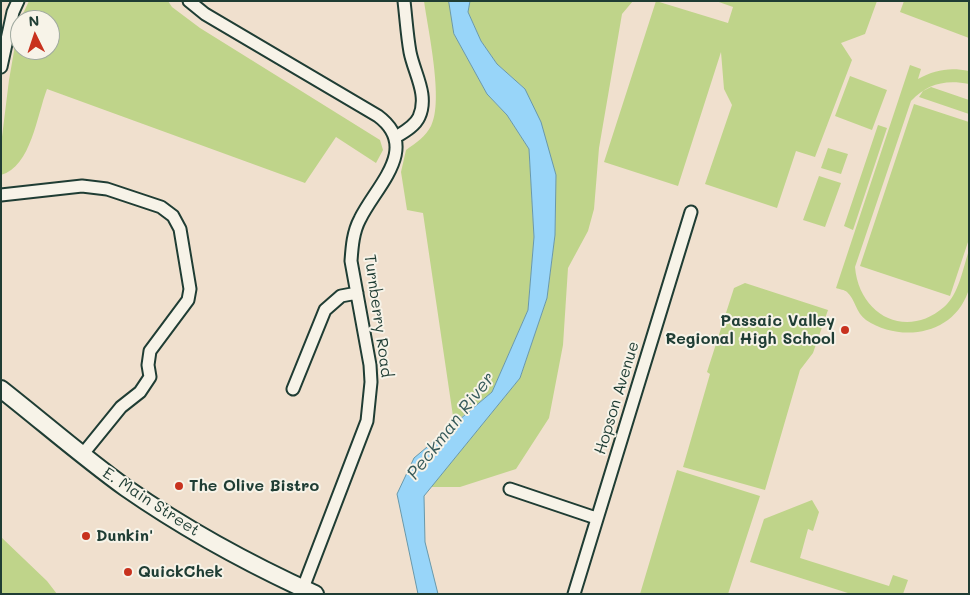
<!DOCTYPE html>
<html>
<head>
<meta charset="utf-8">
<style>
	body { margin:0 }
	#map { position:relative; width:970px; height:595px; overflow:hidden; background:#f0e0ce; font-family:Mali,sans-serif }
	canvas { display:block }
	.frame { position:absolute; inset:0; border:2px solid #1f3d34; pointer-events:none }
	.north { position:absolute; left:10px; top:10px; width:50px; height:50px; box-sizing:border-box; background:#f7f3e8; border:1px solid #a1aaa0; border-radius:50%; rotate:356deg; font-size:14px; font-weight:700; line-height:20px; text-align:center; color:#1f3d34 }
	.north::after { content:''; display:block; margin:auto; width:18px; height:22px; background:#c8321e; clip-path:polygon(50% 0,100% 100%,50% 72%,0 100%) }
</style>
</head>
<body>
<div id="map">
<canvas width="970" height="595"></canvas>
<div class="frame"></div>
<div class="north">N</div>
</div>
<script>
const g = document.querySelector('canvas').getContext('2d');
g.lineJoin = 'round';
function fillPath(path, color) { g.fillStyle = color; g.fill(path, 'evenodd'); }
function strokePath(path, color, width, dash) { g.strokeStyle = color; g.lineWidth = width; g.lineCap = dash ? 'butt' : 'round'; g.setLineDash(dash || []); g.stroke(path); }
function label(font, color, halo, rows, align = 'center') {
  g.font = font + ' Mali,sans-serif'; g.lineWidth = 4; g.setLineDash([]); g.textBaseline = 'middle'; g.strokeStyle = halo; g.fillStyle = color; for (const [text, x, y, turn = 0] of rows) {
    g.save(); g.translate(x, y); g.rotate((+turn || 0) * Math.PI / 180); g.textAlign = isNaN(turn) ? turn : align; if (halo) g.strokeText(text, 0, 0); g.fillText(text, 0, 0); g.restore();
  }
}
const green = new Path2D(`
	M29,1h139l4,6 28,21 180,112 3,10 -7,13 -40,-26 -31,46 -258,-94c-10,26 -16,78 -46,86v-30l8,-65 10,-58zM20,20h30v30h-30z
	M424,1h25l5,33 33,60 20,21 22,34 5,88 -6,73 -36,82 -38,31 -31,-210 -16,-3 -6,-38 5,-22c10,-7 20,-14 25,-24 13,-25 -3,-96 -7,-125z
	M470,1h163l-11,13 -23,134 -5,61 -6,22 -20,37 -5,77 -14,73 -33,51 -56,18h-29l89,-109 27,-80 8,-63 1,-60 -31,-86 -28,-25 -16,-23 -13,-29z
	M656,1l72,22 5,-16 -17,-6h161l-12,33 -24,9 11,17 -37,97 -19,-6 -19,57 -72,-24 27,-79 -8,-16 -3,-37 -43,134 -74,-24z
	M904,1h65v37l-69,-26z
	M910,65l11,4 -3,10c17,-9 31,-12 51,-8v13c-24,-5 -42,0 -58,17l-56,166c4,48 51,73 89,40 15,-13 19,-39 25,-57 0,13 1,30 -1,42 -15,43 -67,51 -102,28 -10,-7 -11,-21 -19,-28 -2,-2 -8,-3 -11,-4z
	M850,76l37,14 -15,40 -37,-14z
	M931,87l38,13v14l-50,-17 4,-6z
	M914,104l55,18v117l-19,57 -90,-30z
	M878,125l9,3 -34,102 -9,-4z
	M828,148l20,6 -7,20 -20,-6z
	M819,176l22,7 -16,44 -22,-7z
	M745,283l83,27 -15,43 -13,17 -35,120 -82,-23 27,-93 -3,-2 27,-84z
	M677,470l83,26 -32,98h-88z
	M812,500l7,12 -6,19 -5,-2 -8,29 89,28 4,-11 15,5 -5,14h-52l-101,-32 14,-43z
	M1,537l46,44 10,13 -56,-1z`);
const water = new Path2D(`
	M449,1h21l-2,11 13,29 16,23 28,25 16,33 15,53 -1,60 -8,63 -27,80 -96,118 1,46 13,52h-20l-21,-100 17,-36 78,-66 36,-82 6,-73 -5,-88 -22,-34 -20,-21 -33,-60z`);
const minor = new Path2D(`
	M189,1l16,13 173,102c43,32 -2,70 -18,103 -7,13 -8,28 -9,42l19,104 1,17 -4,39 -64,167
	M1,67l12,-55 5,-11
	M396,137c8,-5 19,-11 23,-20 10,-22 -5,-44 -9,-65 -3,-17 -4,-34 -6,-51
	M1,195l81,-9 25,3 54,18 12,9 7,13 10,60 -2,11 -38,51 -2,14 2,12 -10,15 -19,15 -39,48
	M293,389l32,-79 16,-14 16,-3
	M510,489l86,29
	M574,594l117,-382`);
const secondary = new Path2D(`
	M1,389c42,33 82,68 125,99 59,41 123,76 189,106`);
const markers = [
	[845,330,5,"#c8321e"],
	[179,486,5,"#c8321e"],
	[86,536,5,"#c8321e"],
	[128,572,5,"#c8321e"]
];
const streetNames = [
	["Turnberry Road",378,316,82],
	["Hopson Avenue",617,398,-73],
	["E. Main Street",151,502,33]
];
const poiNames = [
	["Passaic Valley",835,321,"right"],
	["Regional High School",835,339,"right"],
	["The Olive Bistro",189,486],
	["Dunkin'",96,536],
	["QuickChek",138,572]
];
const waterNames = [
	["Peckman River",451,426,-52]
];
fillPath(green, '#bfd48a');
fillPath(water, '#98d5f9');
strokePath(water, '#6898aa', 1);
strokePath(minor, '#1f3d34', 15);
strokePath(secondary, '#1f3d34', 20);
strokePath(minor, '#f7f3e8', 11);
strokePath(secondary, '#f7f3e8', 16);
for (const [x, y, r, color] of markers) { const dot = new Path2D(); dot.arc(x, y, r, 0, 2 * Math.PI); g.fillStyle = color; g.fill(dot); strokePath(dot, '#f7f3e8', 2); }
label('16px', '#1f3d34', '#f7f3e8', streetNames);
label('bold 16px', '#1f3d34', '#f7f3e8', poiNames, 'left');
label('italic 18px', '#375b5b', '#f7f3e8', waterNames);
</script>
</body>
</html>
